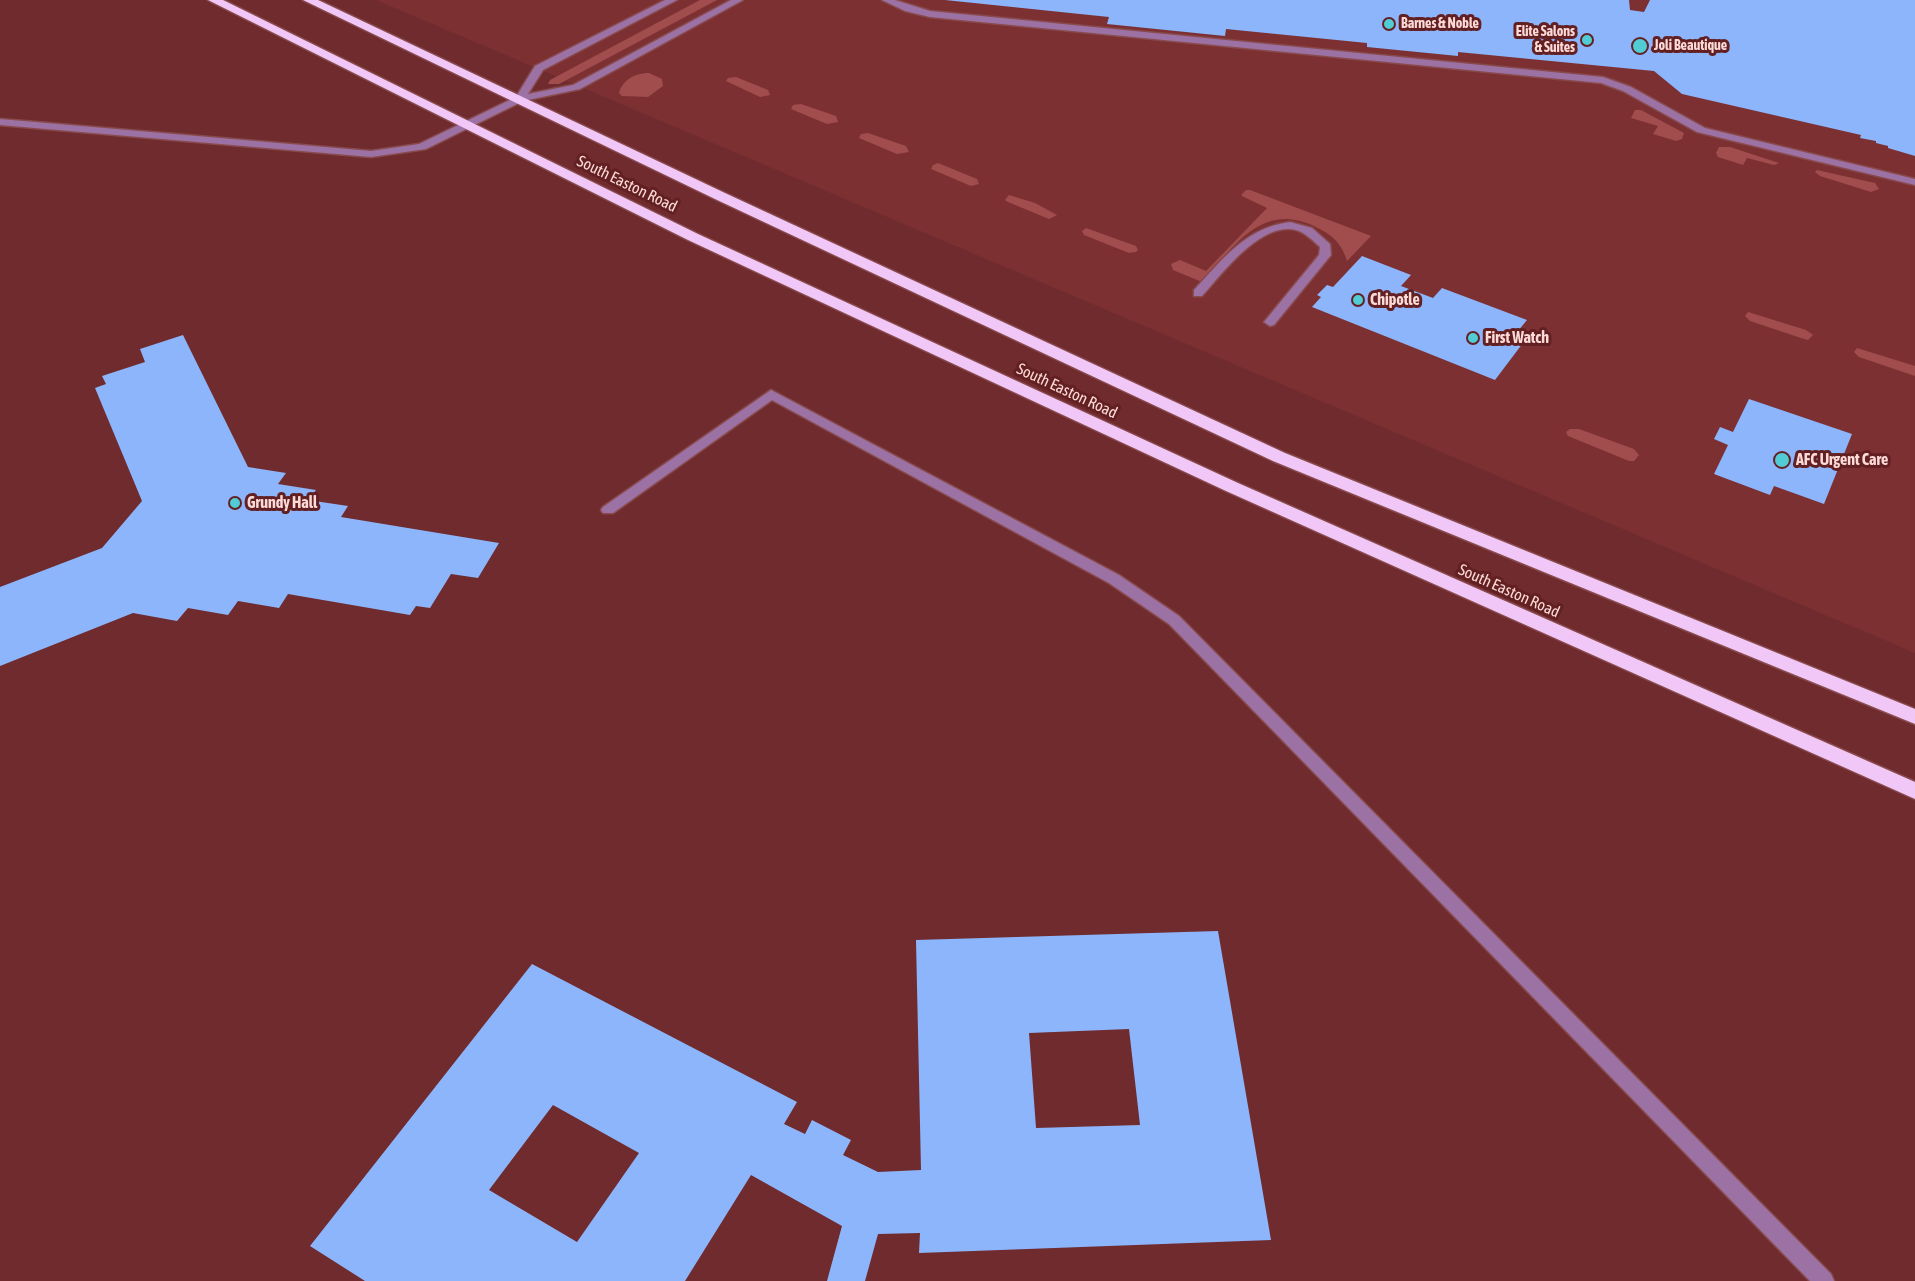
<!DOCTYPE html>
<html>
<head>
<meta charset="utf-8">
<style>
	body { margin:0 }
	canvas { display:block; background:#6f2b2d }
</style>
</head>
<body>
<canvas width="1915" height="1281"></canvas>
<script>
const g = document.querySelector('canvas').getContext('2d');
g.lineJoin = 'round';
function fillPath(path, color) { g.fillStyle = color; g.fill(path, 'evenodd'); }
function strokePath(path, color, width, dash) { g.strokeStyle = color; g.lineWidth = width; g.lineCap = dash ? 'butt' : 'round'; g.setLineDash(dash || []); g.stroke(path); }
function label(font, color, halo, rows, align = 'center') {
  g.font = font + ' "Asap Condensed",sans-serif'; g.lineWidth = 6; g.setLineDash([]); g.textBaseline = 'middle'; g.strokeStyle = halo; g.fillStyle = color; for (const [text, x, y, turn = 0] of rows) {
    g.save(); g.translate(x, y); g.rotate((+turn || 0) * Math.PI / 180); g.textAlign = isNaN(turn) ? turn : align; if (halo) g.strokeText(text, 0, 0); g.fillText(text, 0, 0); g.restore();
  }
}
const built = new Path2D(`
	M376,0h1539v653z`);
const green = new Path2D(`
	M700,0h17l-158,84h-11l2,-4z
	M649,73l13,6 1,7 -15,11 -26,-1 -3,-3c4,-14 17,-20 30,-20z
	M736,77l32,13 2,5 -10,2 -34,-16 2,-3z
	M801,104l35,12 2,6 -11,2 -36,-15 2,-4z
	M1635,110h6l43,23 -2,6 -6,2 -23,-7 5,-8 -27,-8z
	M868,133l38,13 3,6 -12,2 -38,-16 2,-4z
	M1719,147h11l49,16 -5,2 -27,-7 -4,7 -25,-8 -2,-4z
	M938,163l39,16 2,5 -8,2 -40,-17 2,-4z
	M1817,170l58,13 4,6 -8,3 -51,-16 -5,-4z
	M1246,190h4l121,46 -24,25c-6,-19 -15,-26 -33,-35 -53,-25 -81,22 -112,56l-29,-12 -2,-6 9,-4 26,11 61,-63 -23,-11 -3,-2z
	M1009,195l26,8 22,12 -8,4 -41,-17 -3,-2z
	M1086,228l50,18 2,4 -2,2 -7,1 -45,-18 -2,-4z
	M1748,312l58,18 7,5 -5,5 -7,-2 -51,-17 -5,-5z
	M1857,348l58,18v10l-56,-19 -5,-5z
	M1570,429h9l55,20 5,6 -5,6h-5l-61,-25 -2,-4z`);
const building = new Path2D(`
	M945,0h684l1,10 14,2 6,-12h265v156l-27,-8v-2l-12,-3v-2l-16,-3 1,-3 -179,-41 -28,-23 -196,-19v4l-91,-9v-4l-141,-14 -1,7 -118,-12 2,-7z
	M1362,256l49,19 -10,11 32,12 9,-10 85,32 -9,11 11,4 -34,45 -183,-73 9,-10 -4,-2 10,-10 6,2z
	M183,335l65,132 38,6 -8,11 38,6 -8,10 40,6 -7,11 158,26 -21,35 -27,-4 -21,34 -14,-2 -6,9 -122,-21 -9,14 -41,-7 -10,14 -40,-7 -11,13 -44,-8 -133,53v-79l102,-39 40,-47 -47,-113 11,-4 -4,-8 43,-14 -5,-13z
	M1749,399l103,35 -28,70 -50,-18 -4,9 -56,-21 14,-29 -14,-6 6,-12 13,5z
	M1218,931l53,309 -352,13 1,-20 -42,1 -13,47h-38l15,-55 -91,-51 -66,106h-320l-55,-35 222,-282 265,138 -13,22 21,10 7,-14 39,20 -8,15 35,17 43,-2 -5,-230zM1129,1029l11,96 -104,3 -7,-95zM553,1105l86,48 -62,89 -88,-52z`);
const minor = new Path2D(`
	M665,0h12l-134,70 -15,24 45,-9 158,-85h12l-163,89 -57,12 -97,48 -55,8 -371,-32v-6l371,32 48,-7 97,-47 19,-31z
	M882,0h13l35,11 673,66 28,10 74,41 210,51v6l-218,-53 -74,-41 -22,-8 -671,-66 -25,-6z
	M1290,222l22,6 18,16 1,11 -57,70 -4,1 -6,-4 55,-67 1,-8c-9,-8 -18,-18 -31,-18 -33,-1 -67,45 -87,67h-8v-6c29,-31 51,-62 96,-68z
	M771,390l348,185 60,41 652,658 3,7h-24l-641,-657 -60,-41 -337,-183 -159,113h-10l-2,-3 2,-3z`);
const highway = new Path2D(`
	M208,0h15l475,234 540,249 677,299v17l-689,-308 -538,-251z
	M303,0h15l407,193 560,260 630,256v15l-642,-263 -558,-262z`);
const markers = [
	[1389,24,6,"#51ccd4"],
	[1587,40,6,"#51ccd4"],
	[1640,46,8,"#51ccd4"],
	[1358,300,6,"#51ccd4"],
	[1473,338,6,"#51ccd4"],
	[1782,460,8,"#51ccd4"],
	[235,503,6,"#51ccd4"]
];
const farPoinames = [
	["Barnes & Noble",1401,24],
	["Elite Salons",1575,32,"right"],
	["& Suites",1575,48,"right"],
	["Joli Beautique",1654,46]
];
const streetNames = [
	["South Easton Road",627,184,26],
	["South Easton Road",1067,391,25],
	["South Easton Road",1509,591,24]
];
const poiNames = [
	["Chipotle",1370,300],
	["First Watch",1485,338],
	["AFC Urgent Care",1796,460],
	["Grundy Hall",247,503]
];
fillPath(built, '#7d3032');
fillPath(green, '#a14c4d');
fillPath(building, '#8db5fc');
strokePath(minor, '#884a4c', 3);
strokePath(highway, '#884a4c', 3);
fillPath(minor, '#9c71a4');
fillPath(highway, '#f1c7f8');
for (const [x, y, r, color] of markers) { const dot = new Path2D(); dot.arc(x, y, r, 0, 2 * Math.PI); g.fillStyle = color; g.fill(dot); strokePath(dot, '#632022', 2); }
label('bold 14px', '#fcdad8', '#632022', farPoinames, 'left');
label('16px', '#fcdad8', '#632022', streetNames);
label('bold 16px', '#fcdad8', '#632022', poiNames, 'left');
</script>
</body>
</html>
